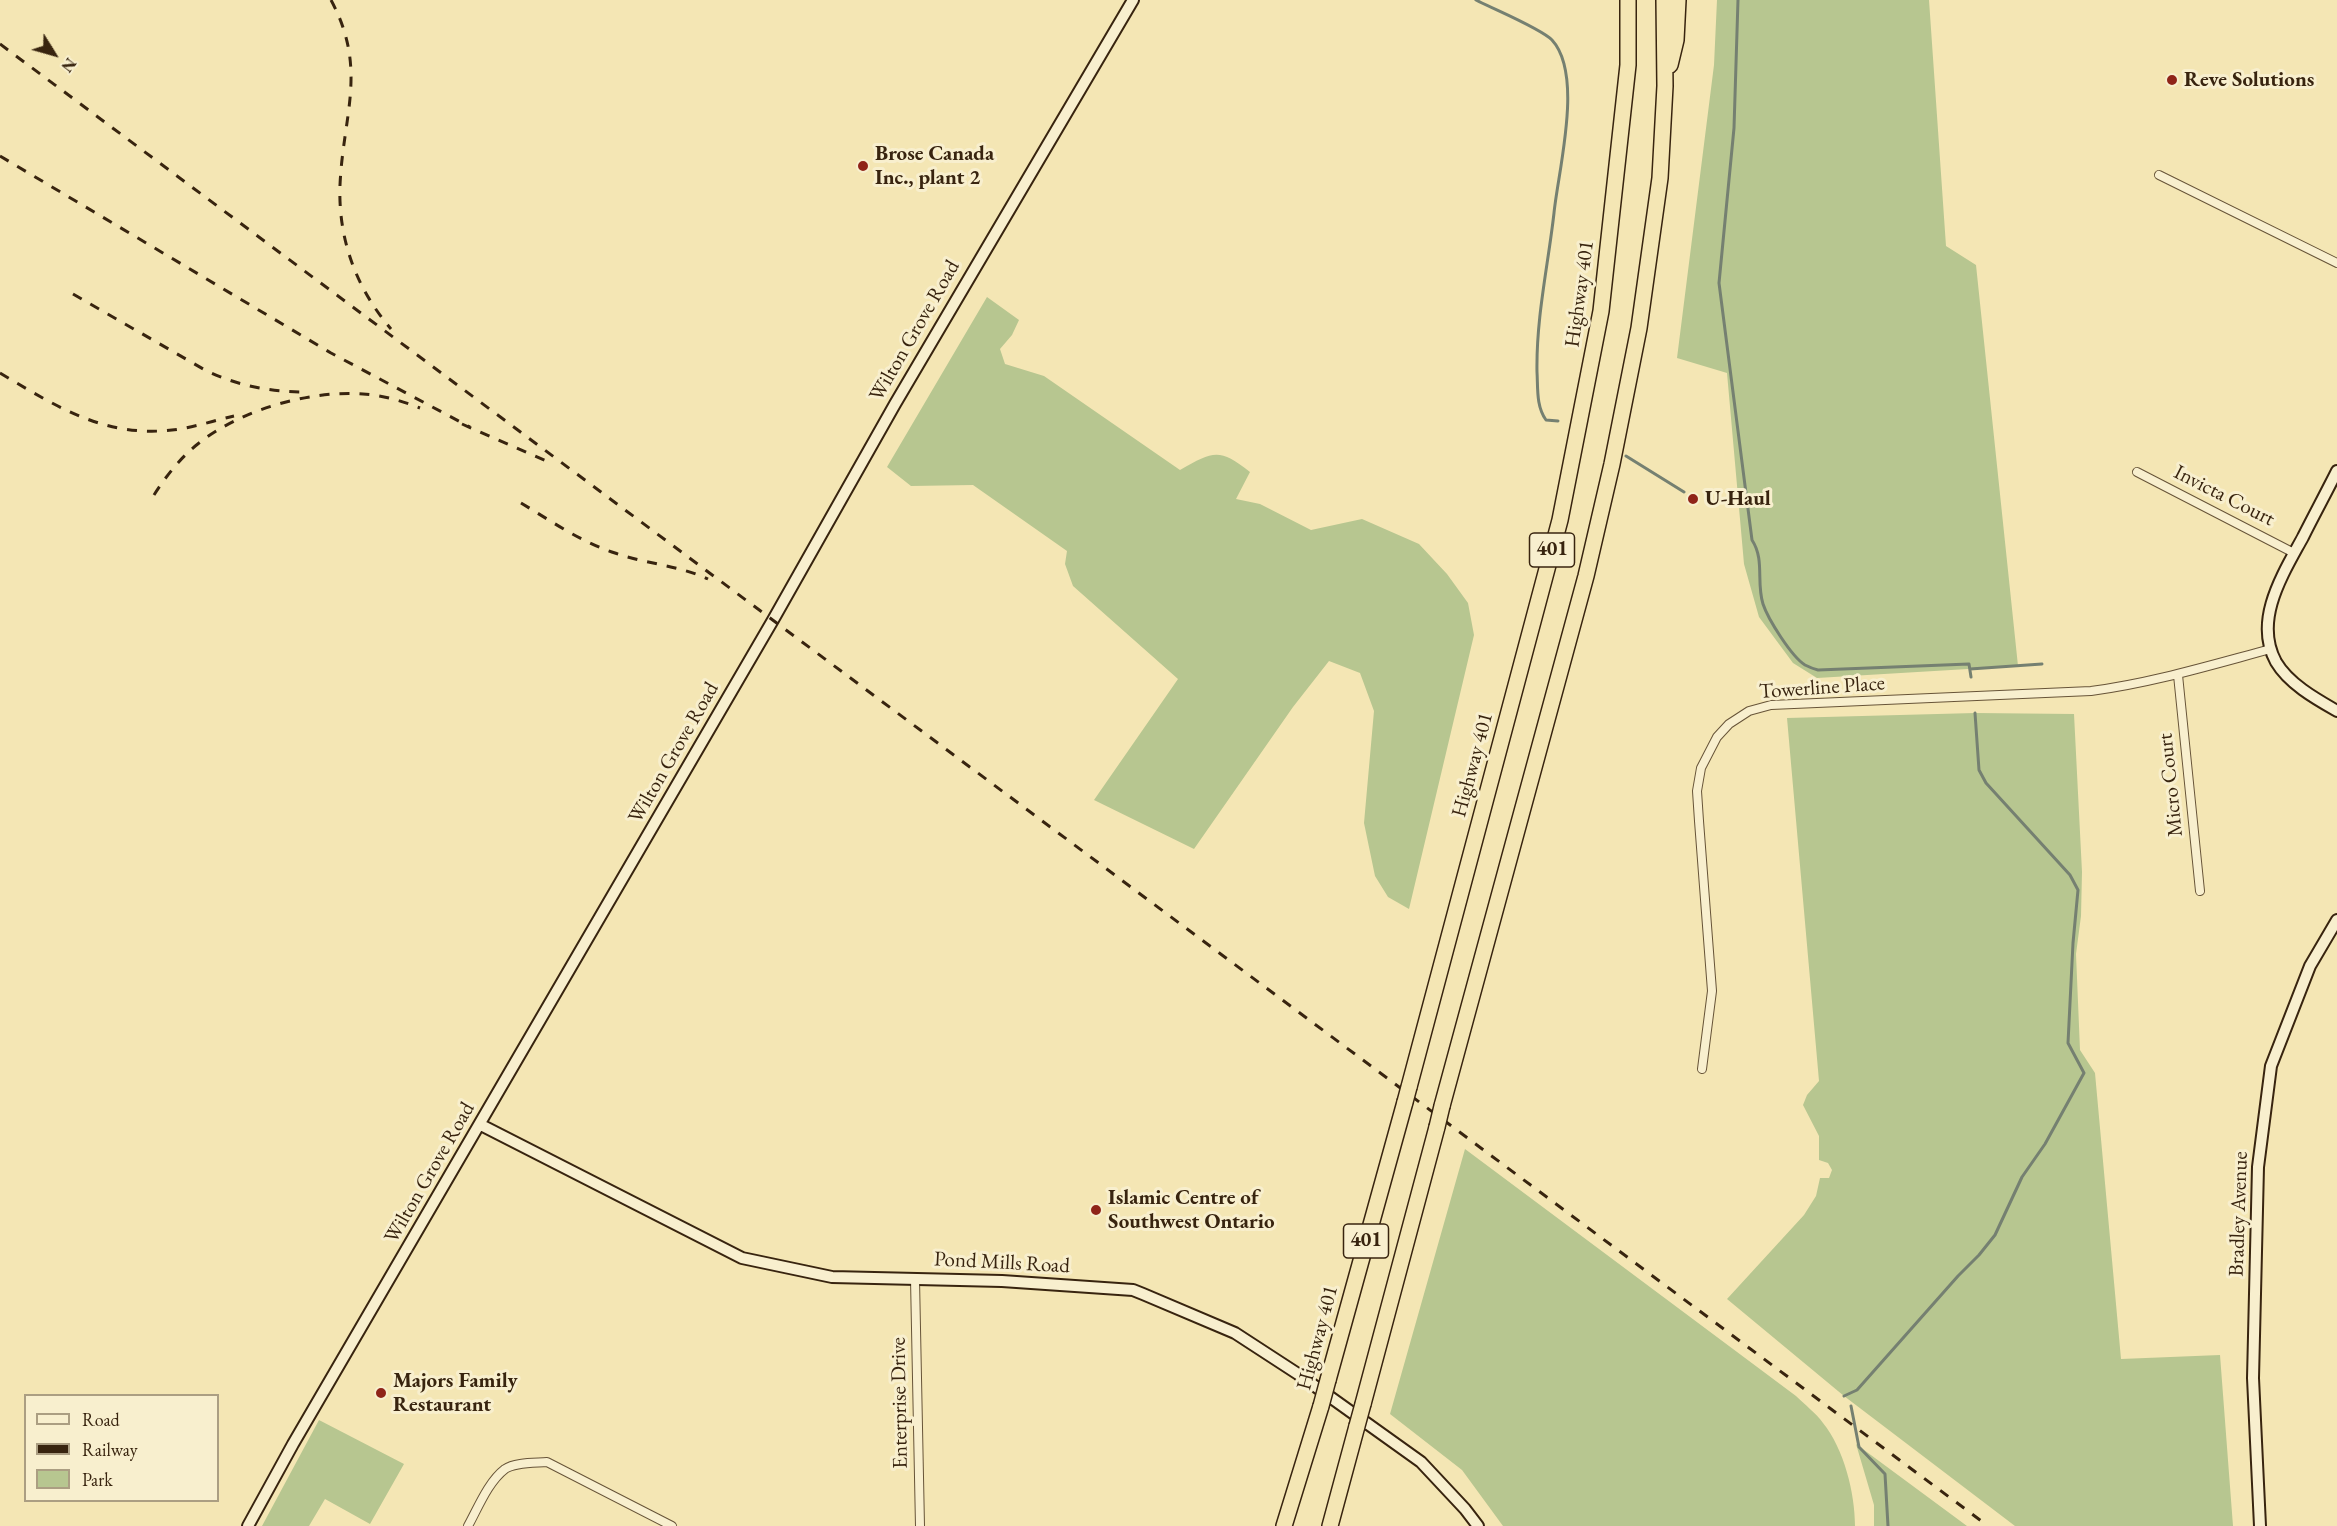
<!DOCTYPE html>
<html>
<head>
<meta charset="utf-8">
<style>
	body { margin:0 }
	#map { position:relative; width:2337px; height:1526px; overflow:hidden; background:#f4e6b4; font-family:"EB Garamond",serif }
	canvas { display:block }
	.legend { position:absolute; left:24px; top:1394px; width:195px; height:108px; box-sizing:border-box; background:#f8efce; border:2px solid #ab9e82; margin:0; padding:8px 10px; list-style:none; font-size:18px; color:#38240f }
	.legend li { display:flex; align-items:center; gap:12px; height:30px }
	.legend b { width:30px; border:2px solid #ab9e82 }
	.north { position:absolute; left:24px; top:24px; width:60px; height:60px; -webkit-text-stroke:4px #f8efce; paint-order:stroke; rotate:127deg; font-size:16px; font-weight:700; line-height:24px; text-align:center; color:#38240f }
	.north::after { content:''; display:block; margin:auto; width:21px; height:27px; background:#38240f; clip-path:polygon(50% 0,100% 100%,50% 72%,0 100%) }
</style>
</head>
<body>
<div id="map">
<canvas width="2337" height="1526"></canvas>
<ul class="legend">
<li><b style="height:8px;background:#f8efce"></b>Road</li>
<li><b style="height:8px;background:#38240f"></b>Railway</li>
<li><b style="height:16px;background:#b7c690"></b>Park</li>
</ul>
<div class="north">N</div>
</div>
<script>
const g = document.querySelector('canvas').getContext('2d');
g.lineJoin = 'round';
function fillPath(path, color) { g.fillStyle = color; g.fill(path, 'evenodd'); }
function strokePath(path, color, width, dash) { g.strokeStyle = color; g.lineWidth = width; g.lineCap = dash ? 'butt' : 'round'; g.setLineDash(dash || []); g.stroke(path); }
function label(font, color, halo, rows, align = 'center') {
  g.font = font + ' "EB Garamond",serif'; g.lineWidth = 6; g.setLineDash([]); g.textBaseline = 'middle'; g.strokeStyle = halo; g.fillStyle = color; for (const [text, x, y, turn = 0] of rows) {
    g.save(); g.translate(x, y); g.rotate((+turn || 0) * Math.PI / 180); g.textAlign = isNaN(turn) ? turn : align; if (halo) g.strokeText(text, 0, 0); g.fillText(text, 0, 0); g.restore();
  }
}
const green = new Path2D(`
	M1717,0h212l17,246 30,19 42,401 -201,12 -24,-15 -34,-46 -15,-53 -17,-191 -50,-15 37,-293z
	M987,297l32,23 -7,15 -12,14 5,15 39,12 136,94c34,-19 39,-22 70,2l-14,27 24,5 51,26 51,-11 57,25 28,30 21,29 6,32 -65,274 -21,-12 -13,-21 -11,-53 10,-112 -14,-38 -31,-12 -36,46 -99,142 -100,-49 84,-121 -105,-93 -8,-22 2,-13 -94,-66 -62,1 -24,-19z
	M1975,713l99,1 8,158 -1,44 -5,38 4,96 15,23 26,286 99,-4 13,171h-218l-171,-130 -117,-97 77,-84 12,-19 4,-18h9l3,-8 -4,-7 -9,-3v-24l-16,-31 4,-10 12,-14 -32,-363z
	M1465,1149l331,247c9,9 20,17 27,27 21,26 32,70 32,103h-352l-41,-56 -72,-56z
	M319,1420l85,44 -34,60 -45,-25 -16,27h-47z
	M1856,1444l111,82h-93v-21z`);
const stream = new Path2D(`
	M1476,0c17,9 64,28 76,40 32,35 6,131 2,173 -6,53 -18,105 -17,159 1,16 -1,34 9,48l12,1
	M1738,0l-4,128 -15,155 33,257c13,20 4,42 11,64 5,15 28,52 42,61 4,2 9,4 13,5l151,-6 2,13
	M1626,456l58,36
	M1970,669l72,-5
	M1844,1396l13,-6 101,-114 21,-21 16,-20 27,-58 23,-33 39,-71 -16,-30 5,-100 5,-53 -8,-15 -84,-92 -7,-13 -4,-57
	M1851,1406l8,41 26,27 3,52`);
const street = new Path2D(`
	M2159,175l178,88
	M2137,472l157,81
	M2178,675l22,216
	M1702,1069l10,-78 -13,-170 -2,-30 4,-23 16,-31 12,-13 20,-13 22,-6 320,-14c61,-8 120,-26 180,-42
	M915,1279l5,247
	M468,1526c10,-18 20,-44 37,-57 10,-7 30,-6 42,-7l125,64`);
const secondary = new Path2D(`
	M2337,471c-11,22 -23,44 -34,66 -20,37 -50,83 -27,125 13,22 40,37 61,49
	M481,1125l261,133 90,19 170,4 131,9 10,4 92,39 63,41 123,88 44,47 13,17
	M248,1526l45,-82 480,-824 122,-216 238,-404
	M2260,1526l-7,-148 5,-211 13,-101 39,-100 27,-46`);
const highway = new Path2D(`
	M1670,65l6,-25 2,-40
	M1409,1087l151,-567 41,-209 27,-246v-65
	M1442,1106l144,-530 26,-112 27,-136 21,-150 5,-92 -1,-86
	M1328,1380l77,-278
	M1363,1404l74,-277
	M1284,1526l37,-120
	M1330,1526l27,-100`);
const rail = new Path2D(`
	M331,0c37,69 12,115 9,185 -2,54 16,103 51,144
	M0,44l1988,1482
	M0,156l331,197 139,74
	M73,294l132,76c33,16 65,22 102,22
	M0,373c59,35 108,67 180,56 18,-3 36,-9 54,-13
	M462,424l91,40
	M154,495c12,-19 27,-38 45,-52 42,-33 110,-53 164,-49 19,1 39,7 57,14
	M521,503c30,18 60,39 94,50 31,11 63,12 93,26`);
const highwayBridge = new Path2D(`
	M1405,1102l4,-15
	M1437,1127l5,-21
	M1321,1406l7,-26
	M1357,1426l6,-22`);
const markers = [
	[2172,80,6,"#8f2418"],
	[863,166,6,"#8f2418"],
	[1693,499,6,"#8f2418"],
	[1096,1210,6,"#8f2418"],
	[381,1393,6,"#8f2418"]
];
const shields = [
	[1552,550,45],
	[1366,1241,45]
];
const shieldNames = [
	["401",1552,550],
	["401",1366,1241]
];
const poiNames = [
	["Reve Solutions",2184,80],
	["Brose Canada",875,154],
	["Inc., plant 2",875,178],
	["U-Haul",1705,499],
	["Islamic Centre of",1108,1198],
	["Southwest Ontario",1108,1222],
	["Majors Family",393,1381],
	["Restaurant",393,1405]
];
const streetNames = [
	["Highway 401",1580,294,-82],
	["Wilton Grove Road",915,331,-60],
	["Invicta Court",2224,496,27],
	["Towerline Place",1822,688,-4],
	["Wilton Grove Road",674,753,-60],
	["Highway 401",1473,765,-75],
	["Micro Court",2171,785,-96],
	["Wilton Grove Road",430,1173,-60],
	["Bradley Avenue",2239,1214,-88],
	["Pond Mills Road",1002,1263,3],
	["Highway 401",1318,1338,-75],
	["Enterprise Drive",900,1403,-91]
];
fillPath(green, '#b7c690');
strokePath(stream, '#758071', 3);
strokePath(street, '#675438', 10);
strokePath(secondary, '#38240f', 14);
strokePath(highway, '#38240f', 18);
strokePath(street, '#f8efce', 8);
strokePath(secondary, '#f8efce', 10);
strokePath(highway, '#f4e6b4', 15);
strokePath(rail, '#38240f', 3, [10, 10]);
strokePath(highwayBridge, '#38240f', 18, []);
strokePath(highwayBridge, '#f4e6b4', 15);
for (const [x, y, r, color] of markers) { const dot = new Path2D(); dot.arc(x, y, r, 0, 2 * Math.PI); g.fillStyle = color; g.fill(dot); strokePath(dot, '#f8efce', 2); }
for (const [x, y, w] of shields) { const box = new Path2D(); box.roundRect(x - w / 2, y - 17, w, 34, 4.5); g.fillStyle = '#f8efce'; g.fill(box); strokePath(box, '#38240f', 1.5); }
label('bold 20px', '#38240f', null, shieldNames);
label('bold 21px', '#38240f', '#f8efce', poiNames, 'left');
label('21px', '#38240f', '#f8efce', streetNames);
</script>
</body>
</html>
